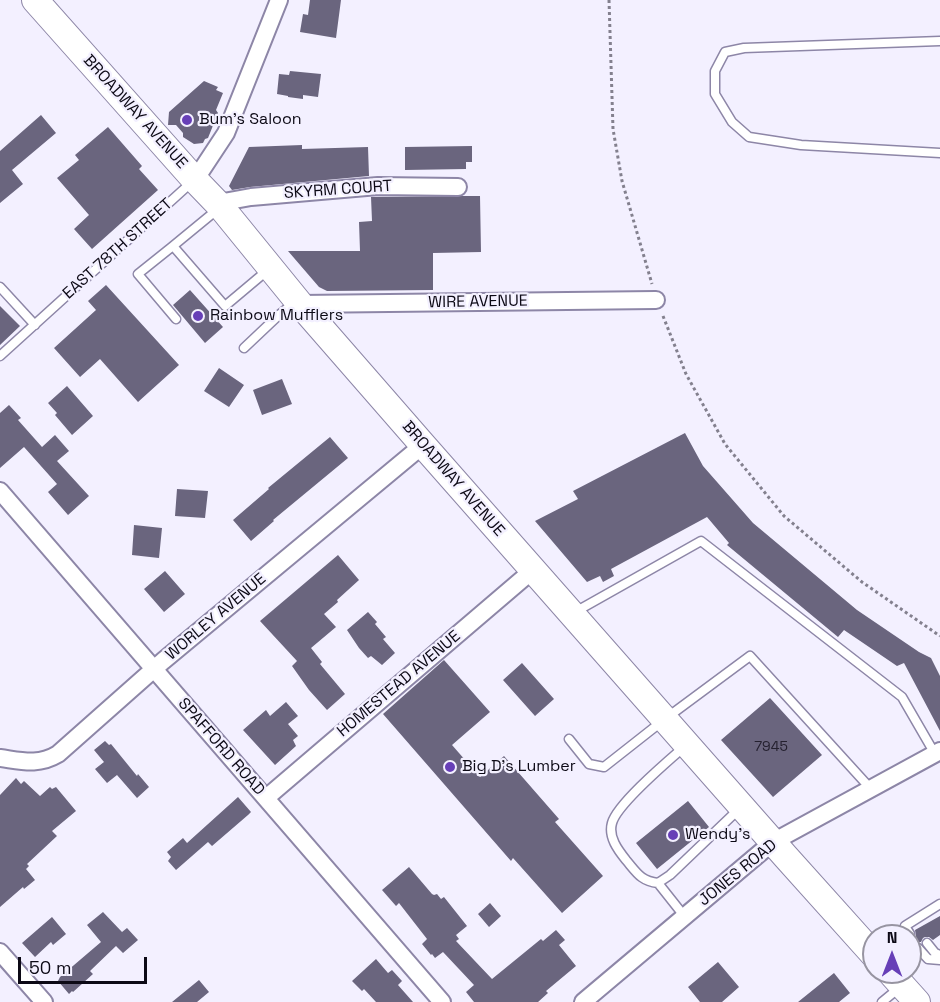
<!DOCTYPE html>
<html>
<head>
<meta charset="utf-8">
<style>
	body { margin:0 }
	#map { position:relative; width:940px; height:1002px; overflow:hidden; background:#f3f0ff; font-family:"Space Grotesk",sans-serif }
	canvas { display:block }
	.north { position:absolute; left:862px; top:924px; width:60px; height:60px; box-sizing:border-box; background:#f3f0ff; border:2px solid #9794a1; border-radius:50%; rotate:0deg; font-size:16px; font-weight:700; line-height:24px; text-align:center; color:#0c0915 }
	.north::after { content:''; display:block; margin:auto; width:21px; height:27px; background:#673fb7; clip-path:polygon(50% 0,100% 100%,50% 72%,0 100%) }
	.scale { position:absolute; left:18px; top:957px; width:129px; height:27px; box-sizing:border-box; border:3px solid #0c0915; border-top:0; padding-left:8px; font-size:18px; line-height:21px; white-space:nowrap; color:#0c0915; -webkit-text-stroke:4px #f3f0ff; paint-order:stroke }
</style>
</head>
<body>
<div id="map">
<canvas width="940" height="1002"></canvas>
<div class="north">N</div>
<div class="scale">50 m</div>
</div>
<script>
const g = document.querySelector('canvas').getContext('2d');
g.lineJoin = 'round';
function fillPath(path, color) { g.fillStyle = color; g.fill(path, 'evenodd'); }
function strokePath(path, color, width, dash) { g.strokeStyle = color; g.lineWidth = width; g.lineCap = dash ? 'butt' : 'round'; g.setLineDash(dash || []); g.stroke(path); }
function label(font, color, halo, rows, align = 'center') {
  g.font = font + ' "Space Grotesk",sans-serif'; g.lineWidth = 4.5; g.setLineDash([]); g.textBaseline = 'middle'; g.strokeStyle = halo; g.fillStyle = color; for (const [text, x, y, turn = 0] of rows) {
    g.save(); g.translate(x, y); g.rotate((+turn || 0) * Math.PI / 180); g.textAlign = isNaN(turn) ? turn : align; if (halo) g.strokeText(text, 0, 0); g.fillText(text, 0, 0); g.restore();
  }
}
const building = new Path2D(`
	M310,0h31l-5,38 -36,-6 3,-18 5,1z
	M290,71l31,3 -3,23 -15,-2v4l-15,-2v-1l-11,-2 2,-20 10,1z
	M204,81l14,6 -2,3 7,3 -7,17 2,3 -10,25 -3,1 -2,4 -9,1 -11,-7v-4l-7,-8h-8l1,-13z
	M41,115l15,18 -44,37 11,14 -23,19v-52z
	M108,127l34,39 -3,3 19,21 -66,59 -18,-20 15,-14 -32,-37 22,-18 -4,-5z
	M302,145v4l66,-2 1,29 -119,11 -18,3 -3,-4 20,-39z
	M472,146v16h-6v7l-61,1v-23z
	M462,196h18l1,56 -48,1v37l-106,1 -8,-4 -31,-36h72l-1,-29 13,-1 -1,-24z
	M106,285l73,80 -41,37 -38,-43 -20,18 -26,-29 42,-38 -8,-9z
	M190,290l33,37 -18,16 -32,-38z
	M0,306l20,20 -20,19z
	M219,368l25,17 -15,22 -25,-16z
	M282,379l10,25 -30,11 -9,-25z
	M67,386l26,30 -21,19 -17,-20 2,-2 -9,-10z
	M9,405l12,13 -3,2 24,27 13,-12 14,16 -12,10 32,35 -21,19 -20,-23 9,-8 -33,-37 -24,21v-55z
	M685,433l18,33 50,57 104,87 62,42 12,6 9,18v55l-36,-68 -7,3 -53,-36 -6,7 -111,-92 2,-2 -22,-26 -96,52 3,7 -11,6 -3,-6 -13,6 -52,-61 43,-22 -5,-8z
	M330,437l18,21 -75,62 1,1 -23,20 -18,-21 36,-31 -1,-1z
	M177,489l31,2 -3,27 -30,-2z
	M134,525l28,3 -3,30 -27,-3z
	M338,555l21,25 -22,20 1,2 -14,12 12,13 -25,21 11,14 -2,2 25,30 -18,16 -18,-20 -17,-24 5,-5 -37,-40z
	M165,571l20,23 -21,18 -20,-23z
	M368,612l9,10 -2,2 11,13 -3,2 12,14 -13,12 -11,-9 -3,2 -9,-10 -12,-18z
	M444,660l46,52 -38,33 28,32 24,-21 55,63 -4,3 48,54 -41,37 -49,-55 -2,3 -128,-147z
	M522,663l32,36 -19,17 -32,-36z
	M770,698l52,57 -49,42 -52,-57z
	M286,702l12,14 -10,8 10,12 -5,4 3,6 -21,19 -32,-35 23,-20 4,6z
	M105,741l4,4 2,-1 26,32 1,-2 11,13 -12,11 -20,-23 -10,8 -12,-14 9,-7 -10,-12z
	M16,778l5,6 3,-3 16,15 10,-9 2,2 4,-2 20,24 -24,20 5,5 -30,28 2,2 -3,3 9,11 -11,9 -1,-2 -23,20v-112z
	M238,797l13,15 -3,3 -36,31 -4,-4 -32,28 -8,-9 3,-4 -4,-5 16,-14 4,5z
	M688,801l21,26 -52,42 -21,-26z
	M409,867l23,27 2,1 3,-1 4,5 3,-2 23,29 -11,9 3,4 -3,2 36,38 49,-40 2,2 13,-11 9,10 -6,5 17,21 -30,25 2,2 -10,9h-64l-8,-10 8,-7 -31,-33 -8,6 -3,-4 -1,1 -9,-11 5,-5 -28,-36 -3,3 -14,-16z
	M490,903l11,13 -12,11 -11,-13z
	M103,912l19,20 5,-4 11,12 -15,13 -7,-7 -26,25 3,3 -20,18 -1,-1 -3,3 -11,-13 2,-4 41,-35 -14,-17z
	M940,916v19l-7,5 -4,-3h-4l-2,1 -2,4h-5l-4,3 -2,-5 4,-1 2,-3 -1,-6z
	M52,917l14,17 -13,11 -2,-3 -16,15 -13,-14z
	M376,959l12,14 4,-3 10,11 -4,4 15,17h-37l-12,-13 -2,2 -10,-10z
	M718,962l21,25 -17,15h-22l-12,-15z
	M834,973l16,20 -11,9h-41z
	M199,980l10,12 -12,10h-25z`);
const path = new Path2D(`
	M609,0l4,129 9,52 30,103
	M663,316l23,58 39,70 59,72 78,66 78,54`);
const lane = new Path2D(`
	M940,41l-196,7 -19,4 -10,19v23l17,28 17,15 52,8 139,8
	M218,209l-45,37 52,60 44,-37
	M173,246l-35,28 38,45
	M0,287l35,38
	M244,348l36,-34 15,-12
	M0,356l193,-175
	M575,612l126,-71 201,156 33,57
	M569,739l20,25 15,3 61,-48 85,-63 121,133
	M684,747c-16,14 -67,57 -72,76 -4,14 6,27 14,37 11,13 15,21 32,23l12,-8 69,-66
	M658,883l27,34
	M910,934l-5,-8 35,-22
	M927,943l8,10 5,2
	M918,948l10,11 12,1
	M882,1002l17,-14`);
const street = new Path2D(`
	M195,180l31,-47 53,-133
	M218,203l33,-6 127,-11 80,1
	M300,304l356,-4
	M0,491l442,511
	M0,758c22,3 38,8 58,-4l105,-93 260,-216
	M266,798l267,-228
	M0,952l44,50
	M583,1002l190,-160 167,-91`);
const primary = new Path2D(`
	M35,0l160,180 26,27 79,97 123,141 363,412 88,98
	M890,972l27,30`);
const markers = [
	[187,120,6,"#673fb7"],
	[198,316,6,"#673fb7"],
	[450,767,6,"#673fb7"],
	[673,835,6,"#673fb7"]
];
const numberNames = [
	["7945",771,747]
];
const streetNames = [
	["BROADWAY AVENUE",135,112,48],
	["SKYRM COURT",338,190,-4],
	["EAST 78TH STREET",118,249,-42],
	["WIRE AVENUE",478,302,-1],
	["BROADWAY AVENUE",453,479,49],
	["WORLEY AVENUE",216,617,-40],
	["HOMESTEAD AVENUE",399,684,-40],
	["SPAFFORD ROAD",221,747,49],
	["JONES ROAD",738,873,-39]
];
const poiNames = [
	["Bum's Saloon",199,120],
	["Rainbow Mufflers",210,316],
	["Big D's Lumber",462,767],
	["Wendy's",685,835]
];
fillPath(building, '#6a657e');
strokePath(lane, '#8d86a7', 11);
strokePath(street, '#8d86a7', 20);
strokePath(primary, '#8d86a7', 28);
strokePath(path, '#83808e', 3, [3, 3]);
strokePath(lane, '#fff', 8);
strokePath(street, '#fff', 16);
strokePath(primary, '#fff', 26);
for (const [x, y, r, color] of markers) { const dot = new Path2D(); dot.arc(x, y, r, 0, 2 * Math.PI); g.fillStyle = color; g.fill(dot); strokePath(dot, '#f3f0ff', 2); }
label('14px', '#24202f', null, numberNames);
label('16px', '#0c0915', '#f3f0ff', streetNames);
label('16px', '#0c0915', '#f3f0ff', poiNames, 'left');
</script>
</body>
</html>
